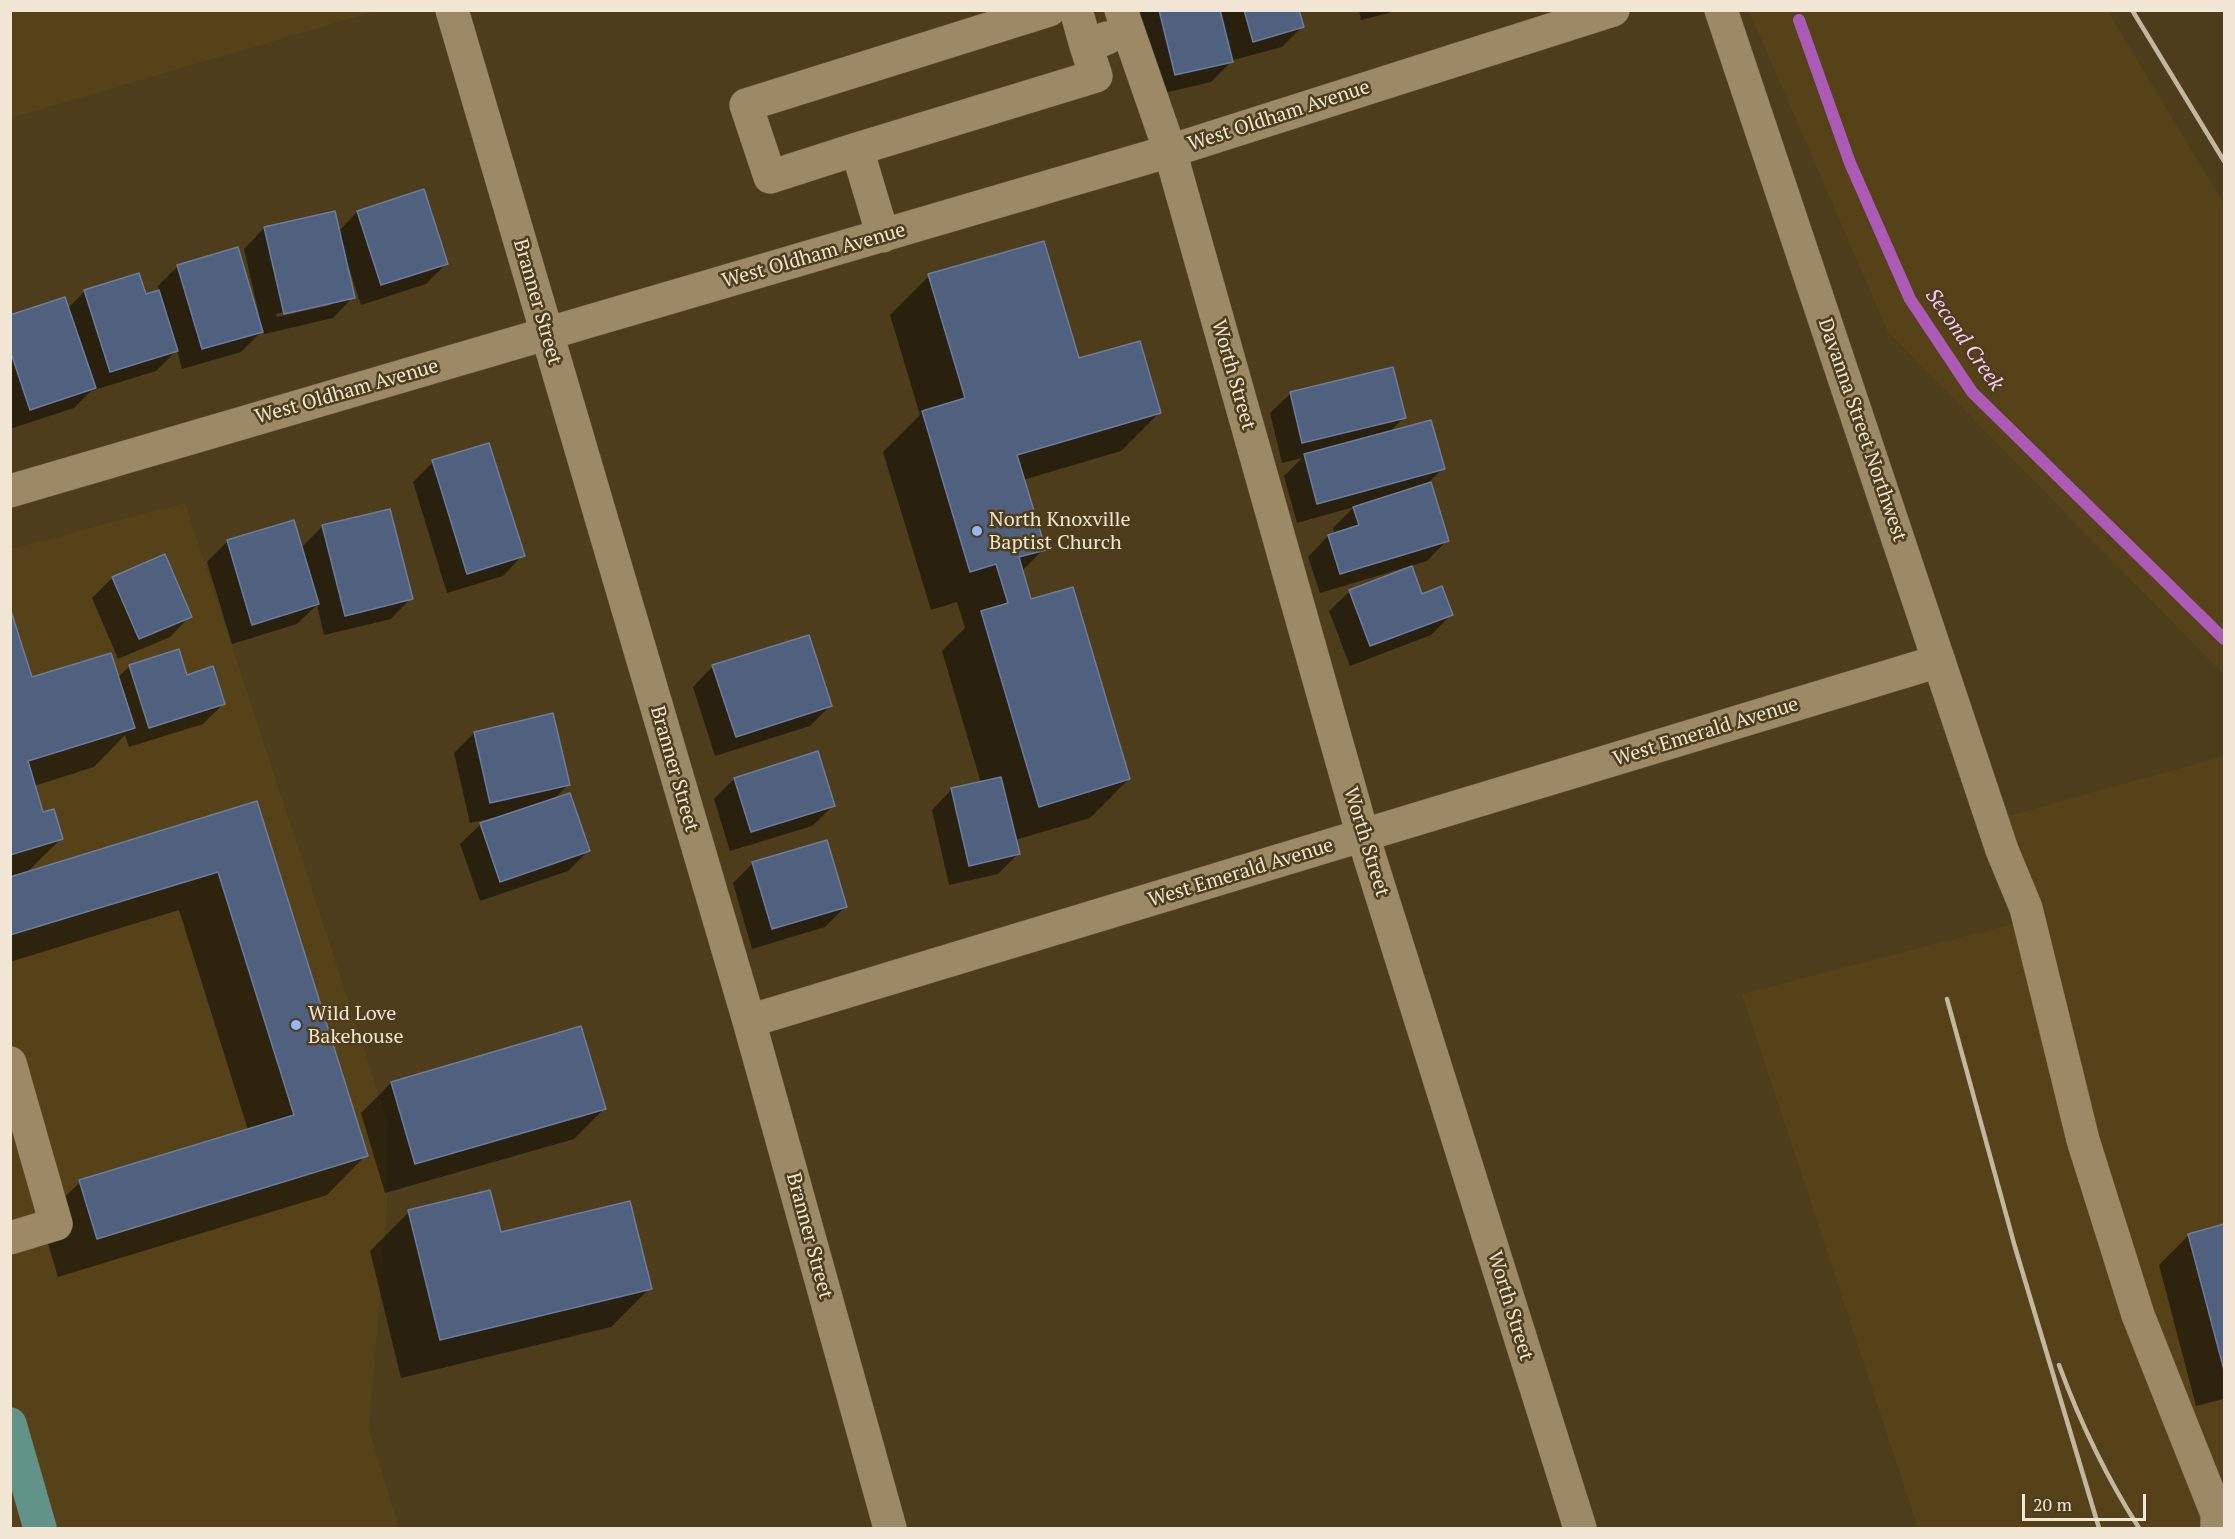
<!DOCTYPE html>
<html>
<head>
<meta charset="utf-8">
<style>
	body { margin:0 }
	#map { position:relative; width:2235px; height:1539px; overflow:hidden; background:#4d3d1b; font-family:"PT Serif",serif }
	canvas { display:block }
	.frame { position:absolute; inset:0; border:12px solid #f0e6d3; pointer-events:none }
	.scale { position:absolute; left:2022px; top:1494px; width:124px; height:27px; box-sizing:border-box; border:3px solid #f0e6d3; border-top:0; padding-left:8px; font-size:18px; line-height:21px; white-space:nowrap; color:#f0e6d3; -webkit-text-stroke:4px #4d3d1b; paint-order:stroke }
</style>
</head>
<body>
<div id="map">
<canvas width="2235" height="1539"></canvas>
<div class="frame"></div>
<div class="scale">20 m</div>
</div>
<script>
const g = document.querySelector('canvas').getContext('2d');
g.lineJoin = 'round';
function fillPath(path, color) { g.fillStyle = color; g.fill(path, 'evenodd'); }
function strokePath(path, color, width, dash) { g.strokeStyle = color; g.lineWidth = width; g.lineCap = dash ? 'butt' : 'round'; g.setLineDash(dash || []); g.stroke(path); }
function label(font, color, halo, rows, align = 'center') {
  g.font = font + ' "PT Serif",serif'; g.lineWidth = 5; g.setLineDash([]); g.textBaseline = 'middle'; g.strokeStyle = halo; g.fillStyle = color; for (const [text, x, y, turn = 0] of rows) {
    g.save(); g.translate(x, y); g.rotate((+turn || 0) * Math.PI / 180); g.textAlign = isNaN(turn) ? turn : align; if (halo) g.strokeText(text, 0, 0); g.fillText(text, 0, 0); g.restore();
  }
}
const built = new Path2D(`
	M11,10h365v1l-365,107z
	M1749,11h359l116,193v471l-336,-343z
	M185,503l203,619 -1,88 -18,219 30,99h-388v-979z
	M2224,756v772h-306l-176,-534 305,-79 -39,-99z`);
const shadow = new Path2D(`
	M1134,10h163l5,17 -20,20 -49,13 -22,22 -56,13z
	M1359,10h41l-39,10z
	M357,212l89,52 -20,20 -65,21 -12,-37 -2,1 6,28 -20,21 -69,16 -1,-4 -22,22 -59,17 -5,-19 -21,21 -65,20 -17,17 -64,21v-112l58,-9 17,-17 60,5 14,-4 -1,-6 20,-20 79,49 2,-1 -15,-65 20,-21 74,4zM331,302v3l-54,12 -1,-3z
	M929,276l149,84 82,52 -39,39 -98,29 21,69 -22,22 8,30 99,178 -39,39 -75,22 3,14 -20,20 -49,11 -17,-75 20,-21 29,-6 -39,-132 23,-23 -8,-26 -26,8 -48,-158 37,-37 -30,-100z
	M1291,393l113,24 -15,16 54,35 -14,14 18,58 -20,21 -107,32 -12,-36 20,-21 7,-2 -2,-6 21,-21 -57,16 -13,-47 18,-18 -20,5 -12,-50z
	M433,462l90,93 -20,21 -56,17 -34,-111z
	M389,510l22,88 -20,21 -67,16 -7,-30 -20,19 -65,20 -25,-82 21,-21 73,7 21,-21z
	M112,578l78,38 -20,21 -52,22 -26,-61z
	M1350,591l71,5 30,19 -20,20 -81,31 -21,-55z
	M10,613l21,66 86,-1 13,-12 56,11 38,26 -21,21 -74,23 -4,-12 -31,32 -60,19 8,28 20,24 -36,35 230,-70 110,352 -39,40 -269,82 -17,-56 39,-39 168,-52 -69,-220 -169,52z
	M713,666l117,40 -20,20 -95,30 -22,-69z
	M474,733l94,52 -15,15 35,51 -20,20 -88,30 -20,-57 21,-20 12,-4 -1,-2 -22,5 -16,-70z
	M734,779l99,27 -21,20 -82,25 -16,-52z
	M753,863l92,44 -20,20 -73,22 -19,-66z
	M391,1083l213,26 -30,30 -189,54 -24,-80z
	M409,1212l91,22 150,54 -39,39 -210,51 -31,-127z
	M2224,1226v173l-28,7 -37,-141 30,-30z`);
const stream = new Path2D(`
	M1799,20l51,143 60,136 62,93 252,247`);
const building = new Path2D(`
	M1159,10h61l13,52 -58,13z
	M1244,10h55l5,17 -51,15z
	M424,189l24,75 -67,21 -24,-74z
	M335,211l20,87 -71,16 -20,-87z
	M1044,241l35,117 61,-17 21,72 -144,42 29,95 -27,7 12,42 42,-12 57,192 -91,28 -58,-196 27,-8 -12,-39 -26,8 -48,-161 43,-13 -37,-124z
	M238,247l25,85 -61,17 -25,-84z
	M139,273l7,21 13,-4 19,61 -68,21 -26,-82z
	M65,297l31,91 -66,22 -20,-60v-35z
	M1393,367l13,51 -104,25 -12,-51z
	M1431,420l14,49 -128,35 -13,-50z
	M489,443l36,113 -58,18 -35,-114z
	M1431,482l18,59 -109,33 -12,-39 31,-10 -6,-18z
	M390,509l23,90 -68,17 -23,-91z
	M294,520l25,84 -67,21 -25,-85z
	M165,554l27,63 -53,22 -27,-62z
	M1412,566l10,28 20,-8 11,29 -83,31 -21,-56z
	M10,608l22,69 79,-24 24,75 -107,33 15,51 11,-3 9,30 -53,16z
	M809,635l23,71 -96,31 -24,-72z
	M179,649l8,26 26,-9 12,38 -76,24 -20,-63z
	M553,713l17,72 -80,18 -16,-71z
	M818,751l17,55 -84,26 -17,-54z
	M1001,777l19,77 -51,12 -18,-78z
	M570,793l20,58 -90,31 -20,-59z
	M257,801l111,355 -271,83 -18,-59 215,-65 -76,-243 -208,63v-58z
	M827,840l20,67 -75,22 -20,-67z
	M581,1026l25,83 -191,55 -24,-82z
	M490,1190l11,42 129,-31 22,88 -212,51 -32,-130z
	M2224,1224v146l-36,-136z`);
const minor = new Path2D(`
	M452,10l297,1011 141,507
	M1076,10l10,36 21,-8
	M1121,10l49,141 193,685 217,692
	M1721,10l281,840 24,58 57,232 55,175 79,199v14
	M857,149l239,-73 -10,-30
	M883,236l-26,-87 -87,28 -24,-72 303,-95
	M10,491l1160,-340 443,-141
	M749,1021l1190,-360
	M10,1063l46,161 -46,14`);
const major = new Path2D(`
	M10,1424l30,104`);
const rail = new Path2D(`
	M2132,10l92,151
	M1947,999l68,248 84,281
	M2059,1365c21,57 48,113 80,163`);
const markers = [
	[977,531,6,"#93b7fd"],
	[296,1025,6,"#93b7fd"]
];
const streetNames = [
	["West Oldham Avenue",1279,116,-18],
	["West Oldham Avenue",814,256,-16],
	["Branner Street",537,302,74],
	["Worth Street",1233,375,74],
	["West Oldham Avenue",347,392,-16],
	["Davanna Street Northwest",1862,430,71],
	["West Emerald Avenue",1706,732,-17],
	["Branner Street",674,769,74],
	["Worth Street",1366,842,73],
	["West Emerald Avenue",1241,873,-17],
	["Branner Street",809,1236,75],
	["Worth Street",1510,1306,73]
];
const poiNames = [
	["North Knoxville",989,520],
	["Baptist Church",989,543],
	["Wild Love",308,1014],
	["Bakehouse",308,1037]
];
const waterNames = [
	["Second Creek",1964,340,55]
];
fillPath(built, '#564218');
fillPath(shadow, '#0007');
strokePath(stream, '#ab5ab5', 12);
fillPath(building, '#506180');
strokePath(building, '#6b7c9c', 1.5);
strokePath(minor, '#685a3c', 34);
strokePath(major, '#685a3c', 34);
strokePath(minor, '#9c8966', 33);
strokePath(major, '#629389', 33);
strokePath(rail, '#c3b7a0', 4.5);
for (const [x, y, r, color] of markers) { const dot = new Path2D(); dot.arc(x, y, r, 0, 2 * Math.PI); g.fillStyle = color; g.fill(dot); strokePath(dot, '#4d3d1b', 2); }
label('20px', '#f0e6d3', '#4d3d1b', streetNames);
label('20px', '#f0e6d3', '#4d3d1b', poiNames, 'left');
label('italic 21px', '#f5ccfa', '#4d3d1b', waterNames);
</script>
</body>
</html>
